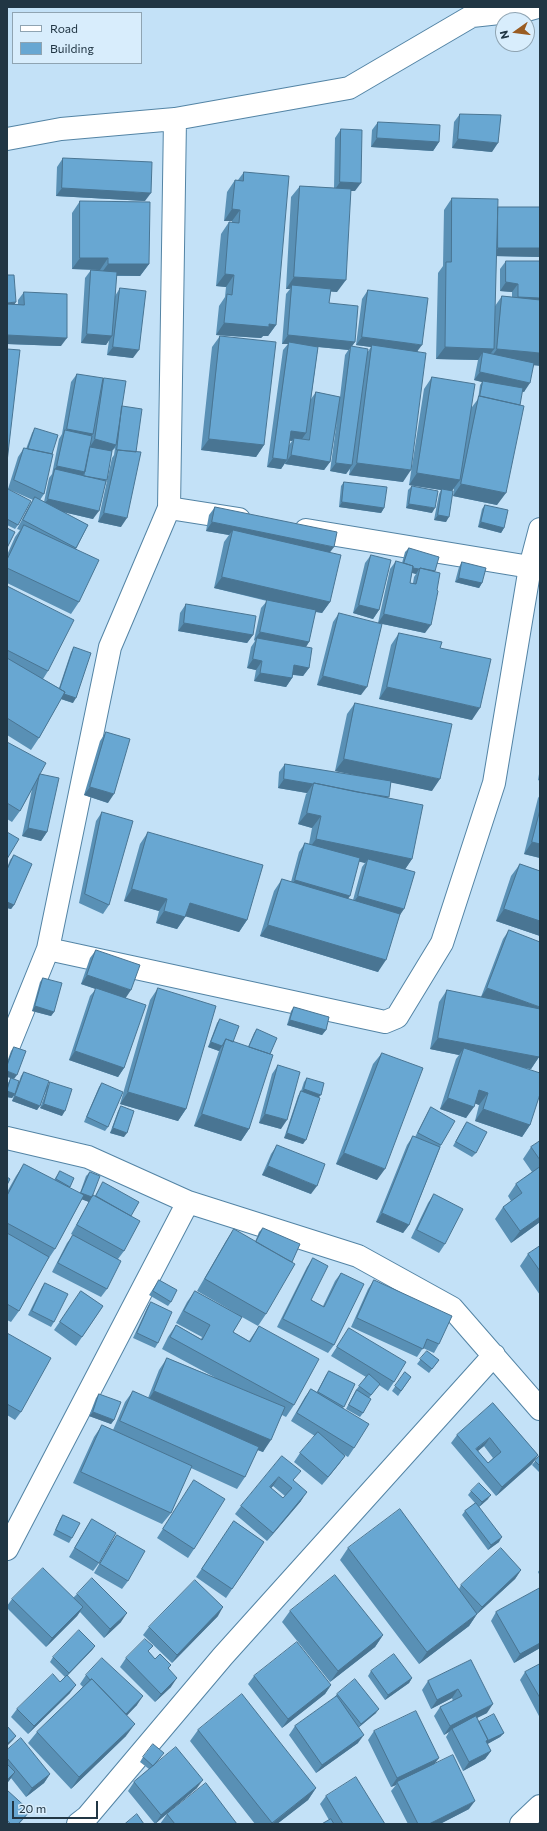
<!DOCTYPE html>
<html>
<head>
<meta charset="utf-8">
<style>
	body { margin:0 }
	#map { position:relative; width:547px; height:1831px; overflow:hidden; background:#c3e1f7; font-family:Commissioner,sans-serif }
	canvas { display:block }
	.frame { position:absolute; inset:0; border:8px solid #213644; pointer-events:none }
	.legend { position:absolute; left:12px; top:12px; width:130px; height:52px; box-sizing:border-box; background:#d8edfc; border:1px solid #8fa4b2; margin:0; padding:5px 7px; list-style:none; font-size:12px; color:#213644 }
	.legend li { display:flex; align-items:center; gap:8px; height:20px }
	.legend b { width:20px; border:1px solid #8fa4b2 }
	.north { position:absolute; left:495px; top:12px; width:40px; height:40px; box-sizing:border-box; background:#d8edfc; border:1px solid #8fa4b2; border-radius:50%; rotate:256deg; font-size:11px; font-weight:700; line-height:16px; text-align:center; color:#213644 }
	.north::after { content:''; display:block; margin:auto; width:14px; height:18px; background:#9a5c22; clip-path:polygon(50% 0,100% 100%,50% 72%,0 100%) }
	.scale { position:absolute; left:12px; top:1801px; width:86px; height:18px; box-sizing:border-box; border:2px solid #213644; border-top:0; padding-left:5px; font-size:12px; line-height:14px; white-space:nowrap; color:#213644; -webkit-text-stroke:3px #d8edfc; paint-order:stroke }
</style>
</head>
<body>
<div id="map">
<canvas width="547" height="1831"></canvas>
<div class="frame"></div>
<ul class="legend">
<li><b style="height:5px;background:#fff"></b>Road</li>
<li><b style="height:11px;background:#68a7d2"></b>Building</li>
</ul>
<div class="north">N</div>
<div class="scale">20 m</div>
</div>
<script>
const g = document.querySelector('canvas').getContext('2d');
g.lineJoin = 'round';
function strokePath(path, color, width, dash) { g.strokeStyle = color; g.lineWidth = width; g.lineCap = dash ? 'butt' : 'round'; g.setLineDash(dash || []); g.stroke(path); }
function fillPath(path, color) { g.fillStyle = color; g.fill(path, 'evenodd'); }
const street = new Path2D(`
	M7,139l54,-10 114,-10 174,-31 123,-72 55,-6 11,-3
	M169,508l70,11
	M306,530l224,37
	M48,949l337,73 12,-5 45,-74 52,-160 36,-216 10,-38
	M7,1050l41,-101 62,-302 59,-139 6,-389
	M7,1138l81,19 100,45 170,54 94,52 88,101
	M7,1549l181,-347
	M78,1824l9,-7 136,-161 271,-301
	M521,1824l19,-18`);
const wall = new Path2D(`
	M460,114l32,38 -40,-4 2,-26z
	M378,122l61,20 -6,9 -62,-4 1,-17z
	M341,129l14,62h-4l-14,101 -7,-1 -1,12 26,39 -6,8 -31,-3 -7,52 5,-7 24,5 5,-42 6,-9 16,7 4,-6 -15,-2 6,-46 6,-9 50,61 -15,131 -54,-7 1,-6 -4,5 -16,-3 7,-51 -7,42 -6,8 -39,-6v-1l-4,6 -14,-2 16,-117 5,-6h-6l4,-50 4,-5h-4l5,-92 9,-11 34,2 1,-50zM289,440l3,1 -3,4z
	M63,158l82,43 -89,-5 1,-29z
	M244,172l32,153 -8,11h-5l-2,2 -45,-3 3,-29 6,-9 1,-10 -10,-1 5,-52 8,-12 3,1v-2h-8l3,-29 8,-12h3z
	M452,198l46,9h42v50l-44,-1 -1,50 7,-10 10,1v-5l-12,-1v-22l6,-8h34l-6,104 -10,27 -2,-1 -25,114 -44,-9 1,-8 -2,3 -6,31 -12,-2 5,-26 2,-4 -32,-5 15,-96 8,-12 40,30 6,-8 2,-14 2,-3 -8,-2 4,-20 -42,-1 2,-86 5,-7 1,-56z
	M80,201l69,63 -9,12h-24l-1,20 5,-8 13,70 -26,-3 2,-15 -3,5 -25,-2 4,-65 6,-8h9l-28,-1v-56z
	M24,292l37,54 -54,-2 8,-40h3v-4z
	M220,336l44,109 -8,12 -55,-7 11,-103z
	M77,374l26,6 1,-2 18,29 -1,120 -23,-5 14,-64 2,-3 1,-7 -3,3 -5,29 -14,39 -30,-7 25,13 -12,24 3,53 -8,12 -64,-31v-28l8,-18 5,-7 -3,-1 12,-23 4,-6 -25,-11 10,-32 6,-9 2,1 6,-16 3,-5 17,26 -8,40 -4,6 4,2 5,-24 3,-4 7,-35 3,-5 9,-52z
	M344,482l40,26 -3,5 -42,-6 2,-21z
	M412,486l20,27 -26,-5 2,-18z
	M7,491l11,34 -3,4 -8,-4z
	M485,505l19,23 -3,5 -23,-6 4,-18z
	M215,507l115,45v50l-8,11 -7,-1 -6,30 -3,5 3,21 -6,8 -10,-1 -1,3 -6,9 -32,-6 2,-11 -9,-2 4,-21 4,-6 -1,-1 7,-32 6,-7 -53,-13 10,-46 5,-7 -23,-4 3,-16z
	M409,548l26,23 -10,62 -47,-10 12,-54 6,-8 6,2 3,-11zM412,573l4,1 -2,3 -1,6h-3z
	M371,555l8,55 -6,9 -20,-6 12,-50z
	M462,562l20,21 -3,5 -24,-6 4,-15z
	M7,586l41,85 -5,8 16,9 12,-36 3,-5 -1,56 -12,-4 -22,39 -8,12 -24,-15z
	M186,604l67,31 -6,8 -69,-12 2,-18z
	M339,613l22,82 -44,-10 16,-63z
	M399,633l41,15 32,72 -93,-21 12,-54z
	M355,703l77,88 -41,-9 -3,16 24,61 -7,10 -6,48 -21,55 -118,-36 14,-45 8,-12 9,3 8,-30 6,-9 4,1 3,-16 -14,-4 8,-30 1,-1 -29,-5 1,-16 6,-8 79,13 -29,-6 12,-57zM359,861l6,2 -3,4 -9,33 -5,-1z
	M106,732l2,71 -24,-8 16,-54z
	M7,742l33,32 7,58 -6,9 -19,-5 10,-47 -12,22 -8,11 -5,-3z
	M540,768v13l-2,-1z
	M540,795v63l-16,-4 14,-56z
	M102,812l7,93 -6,9 -24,-11 17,-82z
	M148,832l99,88 -8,12 -53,-16 -9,13 -21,-6 3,-12 -35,-10 16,-57z
	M14,855v50l-3,4 -4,-1v-40l3,-8z
	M520,864l20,7v65l-44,-15 15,-45z
	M509,930l30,127 -8,12 -8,-1 7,57 -8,12 -47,-16 4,-16 -4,-2 -9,15 -26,-9 16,-50 3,-4 -29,-6 9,-47 8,-12 37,8 -3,-1 22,-58z
	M96,950l30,48 -2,70 -6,9 -49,-17 21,-64 6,-7 -15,-5 9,-26z
	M43,978l11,34 -3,4 -19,-5 8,-29z
	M158,988l28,121 -8,12 -58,-17 30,-104z
	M294,1007l32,23 -4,5 -35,-10 4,-14z
	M220,1019l13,23 15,5 6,-14 3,-4 13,25 -21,75 -8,12 -47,-15 25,-75 -11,-4 9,-24z
	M14,1047l-7,30v-15l4,-11z
	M382,1053l-5,127 -41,-16 37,-100z
	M278,1065l3,64 -22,-6 13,-49z
	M24,1072l24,14 2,-4 12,34 -22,-8 7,-19 -10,21 -25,-9 9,-25z
	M11,1078l4,16 -3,4 -5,-1v-12l1,-2z
	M307,1078l12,19 -16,47 -19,-6 14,-42 3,-5 3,-9z
	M102,1083l6,44 -3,4 -21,-9 15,-35z
	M121,1106l3,31 -14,-4 8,-22z
	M431,1107l10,38 -1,3 -31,77 -6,8 -27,-11 31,-77 6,-9 2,1 13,-25z
	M467,1122l9,31 -4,4 -19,-11 11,-20z
	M540,1141v81l-29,21 -16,-24 8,-12 8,-6 -3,-5 8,-12 16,-12 -9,-13 8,-12z
	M277,1145l34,49 -49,-19 9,-21z
	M24,1164l30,16 6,-9 10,16 -1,1 11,5 6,-17 4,-4 2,25 3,-1 8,-14 28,34 -7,35 -6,8 -11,30 -6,8 -49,-25 15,-29 6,-8 11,6 -13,-7 18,-32 -7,-3 -27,50 -8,12v-1l-28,51 -8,11 -4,-2v-128l9,-16z
	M434,1194l11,50 -6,9 -28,-15 17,-35z
	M263,1228l3,86 -8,12 -16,-9 -9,15 16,9 10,-15 35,79 -8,12 -4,-2 -19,37 -6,-2 -12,27 -8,12 -46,-21 -20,45 -9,11 -89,-41 21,-46 8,-12 11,5 12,-28 8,-11 15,7 11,-28 8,-12 49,20 -54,-29 6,-12 8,-12 25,14 1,-2 -26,-14 11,-21 8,-11 44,24 -42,-24 29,-50 8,-12 21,13 4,-10z
	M540,1246v49l-20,-29 8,-12z
	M313,1258l-2,42 12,6 12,-25 6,-8 -7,72 -6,8 -51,-26 30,-60z
	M159,1280l12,22 -3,4 -19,-11z
	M374,1280l65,64 -5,9 -11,-5 -6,9 -66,-30 17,-38z
	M45,1283l9,39 -3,5 -23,-12 14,-28z
	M81,1291l22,15 -27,40 -22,-16z
	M151,1302l7,41 -3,5 -22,-10 15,-32z
	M349,1328l45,54 -6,9 -9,-6 -10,13 -6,15 -3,4 -14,-8 10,-19 10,-13 -35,-21z
	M7,1333l14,79 -6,8 -8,-5z
	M427,1351l12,9 -10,13 -12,-9z
	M329,1371l26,13 -12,24 11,40 -6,9 -5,-3 2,2 -6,8 -17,21 -28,-23 6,-9 15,-17 -24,-15 14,-24 6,-8 6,3 9,-17z
	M405,1372l6,5 -13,19 -6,-5z
	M99,1394l15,26 -3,4 -22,-8 7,-18z
	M493,1403l45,52 -6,9 -36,32 -45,-53 6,-8zM484,1446l9,12 -5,5 -10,-12z
	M540,1455v18l-8,-8z
	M282,1456l11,25 8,20 -34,40 -32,-27 6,-8zM273,1486l12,10 -2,2 -12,-10z
	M194,1480v69l-6,9 -31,-20z
	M471,1491l17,8 -9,8 -2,-2 22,37 -11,8 -26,-35 3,-4 10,-8 -7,-8z
	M63,1515l9,23 -3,5 -16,-8 7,-16z
	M92,1519l7,44 -6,8 -24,-14 17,-29z
	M234,1521l30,21 -38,56 -30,-21z
	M117,1535l11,46 -6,8 -28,-16 17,-30z
	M348,1548l111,41 2,-4 60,-15 -6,9 -38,35 -8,12 -50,38 -79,-104z
	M540,1569v7l-2,-4z
	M540,1588v60l-26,15 -23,-42 5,-9z
	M77,1594l44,28 -17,16 -24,-26 -3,4 -31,31 -39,-39v-2l5,-7 61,-1z
	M290,1611l93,24 -8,12 -45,35 -48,-60z
	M218,1616l-46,47 -29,-28 6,-8z
	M95,1646l-3,4 -24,25 2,18 -42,41 -17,-17 6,-8 43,-27 5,-5 -15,-15 3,-5z
	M149,1652l6,7 16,6 -3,4 3,18 -16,15 -35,-35 6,-9z
	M471,1660l16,53 -10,5 2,4 25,11 -4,4 -13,7 4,7 -6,8 -22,12 -17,-34 3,-5 -5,3 -10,-19 6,-9 13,-6 -1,-3 -21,11 -9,-19 6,-9z
	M540,1664v54l-20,-38 5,-8z
	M371,1671l41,7 -3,5 -24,17 -17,-24z
	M86,1675l51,30 -11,10v21l-55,53 -43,-46 9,-11 46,-45 -3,-3z
	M254,1676l77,9 -6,9 -43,34 -34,-44z
	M337,1694l39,19 -17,14 -1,16 -42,30 -27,-38 6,-9 39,-28z
	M198,1730l118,58 -8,12 -31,24h-22l-65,-83z
	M374,1731l61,33 34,45 -29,15h-32l-17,-33 5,-6 -5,2 -23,-47z
	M7,1750l43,24 -6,9 -18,14 -15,-19 -4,5z
	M143,1757h18l-6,8 42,23 -42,36 -27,-33 6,-9 15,-13 -9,-7z
	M7,1790l20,25 -8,9h-12z
	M326,1796l59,28h-63l7,-4 -9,-16z
	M167,1814l70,10h-77z`);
const shadedWall = new Path2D(`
	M377,138l62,4 -6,9 -62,-4z
	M458,139l40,4 -6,9 -40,-4z
	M340,182l21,1 -6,8h-21z
	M62,188l89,5 -6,8 -89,-5z
	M232,209l8,1 -8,11h-8z
	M498,248h42v9l-48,-1z
	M80,258h28l-8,12 -28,-1z
	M108,264h41l-9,12 -40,-1z
	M225,274l9,1 -8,12 -10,-1z
	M294,277l52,3 -9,12 -45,-3v-4l-2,4h-4z
	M506,282l12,2 -6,8 -12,-1z
	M518,297l22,1v9l-28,-2z
	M16,302l-3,5 -6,1v-5z
	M224,323l45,1 7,1 -8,11h-5l-2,2 -45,-3z
	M87,334l25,2 -6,9 -25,-2z
	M7,335l60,3 -6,8 -54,-2z
	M288,335l67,7 -6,8 -60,-6v-2l-1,2h-6z
	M362,337l60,8 -6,8 -44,-8 -1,2 -15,-2z
	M113,347l26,3 -6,8 -26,-3z
	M445,347l49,2 -8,11 -3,-8 -5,8 -42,-1z
	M497,349l43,4v13l-51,-6z
	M480,372l50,11 -6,9 -41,-10v-1l-1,1 -8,-2z
	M67,429l26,5 -6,8 -23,-8z
	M291,431l15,2 -6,9 -6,-4 -2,3 -7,-1z
	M95,439l21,6 -6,9 -21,-6z
	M209,439l55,6 -8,12 -55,-7z
	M291,455l39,7 -6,8 -39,-6z
	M273,458l14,2 -6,9 -14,-2z
	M336,463l16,2 -6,9 -16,-3z
	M357,463l54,7 -8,12 -54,-7z
	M57,466l28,6 -6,8 -24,-11z
	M417,473l43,7 -9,12 -9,-3 -1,1 -32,-5z
	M461,484l45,9 -9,12 -44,-9z
	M48,499l51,12 -6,8 -51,-12z
	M342,502l42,6 -3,5 -42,-6z
	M409,504l26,4 -3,5 -26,-5z
	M104,513l23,5 -6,9 -23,-5z
	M438,515l11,2 -3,5 -12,-2z
	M212,522l122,25 -6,8 -95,-25 -4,5 -23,-4z
	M481,522l23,6 -3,5 -23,-6z
	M403,565l16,4 -3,5 -16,-5z
	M222,577l108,25 -8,11 -108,-25z
	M459,578l23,5 -3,5 -24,-6z
	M359,605l20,5 -6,9 -20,-6z
	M384,614l47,11 -6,8 -47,-10z
	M184,623l69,12 -6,8 -69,-12z
	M260,632l49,10 -6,9 -46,-13 -3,2z
	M253,659l9,2 -6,9 -9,-2z
	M294,665l15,3 -6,8 -15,-2z
	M260,673l32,5 -6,9 -32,-6z
	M323,676l44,11 -6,8 -44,-10z
	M387,687l93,21 -8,12 -93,-21z
	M59,692l17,6 -3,5 -18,-6z
	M344,759l96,20 -8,12 -97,-20z
	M284,779l29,5 -6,9 -29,-5z
	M90,787l24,7 -6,9 -24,-8z
	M307,813l14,3 -9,12 -14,-4z
	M28,828l19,4 -6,9 -19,-5z
	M316,839l96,20 -8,12 -36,-12 -3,4 -57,-13z
	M532,842l8,2v14l-16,-4z
	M295,880l55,16 -6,8 -55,-15z
	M132,889l35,10 -8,12 -35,-10z
	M358,896l46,13 -6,9 -46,-14z
	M7,902l7,3 -3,4 -4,-1z
	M190,903l57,17 -8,12 -58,-17z
	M504,909l36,12v15l-44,-15z
	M164,911l21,6 -8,12 -21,-6z
	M268,925l118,35 -8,12 -118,-36z
	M87,975l44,15 -6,9 -44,-15z
	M487,988l53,19v7l-2,3 -57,-20z
	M35,1006l19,6 -3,4 -19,-5z
	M290,1020l36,10 -4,5 -35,-10z
	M438,1038l101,19 -8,12 -69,-13 2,-8 -5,7 -29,-6z
	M211,1042l11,4 -3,5 -11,-4z
	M75,1051l49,17 -6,9 -49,-17z
	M7,1071l10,4 -3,4 -7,-2z
	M304,1089l17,6 -4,4 -17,-5z
	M479,1090l9,3 -9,12 -8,-3z
	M7,1091l8,3 -3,4 -5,-1z
	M128,1092l58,17 -8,12 -58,-17z
	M15,1096l25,10 -3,4 -25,-9z
	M448,1098l26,9 -8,11 -26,-9z
	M44,1104l21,7 -3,5 -22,-8z
	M483,1109l47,16 -8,12 -47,-16z
	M202,1114l47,15 -8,12 -47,-15z
	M265,1114l22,6 -6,9 -22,-6z
	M113,1128l14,5 -3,4 -14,-4z
	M287,1133l19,7 -3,4 -19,-6z
	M344,1153l41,16 -8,11 -41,-16z
	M268,1166l49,20 -6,8 -49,-19z
	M81,1193l11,4 -3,5 -11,-4z
	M382,1213l27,12 -6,8 -27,-11z
	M540,1217v5l-29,21 9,-12z
	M154,1391l117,49 -8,12 -117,-49z
	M93,1412l21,8 -3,4 -22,-8z
	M490,1438l-6,8 -10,8 2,-5z
	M538,1455l-6,9 -36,32 6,-9z
	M345,1456l-6,8 -17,21 6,-8z
	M279,1477l-6,9 -9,10 6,-9z
	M307,1492l-6,9 -34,40 6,-8z
	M491,1495l-3,4 -9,8 3,-5z
	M502,1537l-3,5 -11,8 3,-5z
	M521,1570l-6,9 -39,36 1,-1 -8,12 -50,38 8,-12 49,-37 6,-8z
	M83,1607l-6,9 -31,31 6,-9z
	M223,1607l-5,9 -46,47 5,-8z
	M127,1613l-6,9 -17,16 6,-9z
	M383,1635l-8,12 -45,35 8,-11z
	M540,1643v5l-26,15 6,-9z
	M95,1646l-3,4 -26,27 3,-4z
	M177,1678l-6,9 -16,15 6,-8z
	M412,1678l-3,5 -24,17 3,-5z
	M76,1685l-6,8 -42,41 6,-8z
	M331,1685l-6,9 -43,34 6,-9z
	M458,1689l-6,9 -21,11 6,-9z
	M143,1696l-6,9 -17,18 6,-9z
	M493,1704l-6,9 -35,17v-1l-3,3 -5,3 6,-9z
	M379,1709l-3,4 -18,15 3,-4z
	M135,1724l-9,12 -55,53 8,-12z
	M504,1733l-4,4 -16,9 2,-5z
	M364,1735l-6,8 -42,30 6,-8z
	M16,1736l-3,4 -6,6v-2z
	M491,1751l-6,8 -22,12 6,-9z
	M439,1758l-6,8 -36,16 -1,3 -5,2 6,-9z
	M15,1772l-6,9 -2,2v-3z
	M50,1774l-6,9 -18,14 6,-9z
	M203,1780l-6,8 -42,36 6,-9z
	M316,1788l-8,12 -31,24h-5z
	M475,1801l-6,8 -29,15h-11z`);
const building = new Path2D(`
	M460,114l41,1 -3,28 -40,-4z
	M378,122l62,3 -1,17 -62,-4z
	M341,129l21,1 -1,53 -21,-1z
	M63,158l89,4 -1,31 -89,-5z
	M244,172l45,4 -13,149 -7,-1v3l-45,-4 3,-29 5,1 2,-20 -9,-1 4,-52 10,1 1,-13 -8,-1 3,-29 8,1z
	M300,186l51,3 -5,91 -52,-3z
	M452,198l46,1 -4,150 -49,-2 1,-85h5z
	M80,201l70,1 -1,62h-41v-6h-28z
	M498,207h42v41h-42z
	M506,261h34v37l-22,-1v-13l-12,-2z
	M91,270l26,2 -5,64 -25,-2z
	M7,275h7l2,27 -9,1z
	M292,285l39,4 -2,14 29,3 -3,36 -67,-7z
	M120,288l26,3 -7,59 -26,-3z
	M368,290l60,8 -6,47 -60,-8z
	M24,292l43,2v44l-60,-3v-31l17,1z
	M502,296l38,4v53l-43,-4z
	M220,336l56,6 -12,103 -55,-6z
	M289,342l29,5 -12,86 -15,-2 -4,29 -14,-2z
	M372,345l54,8 -15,117 -54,-7z
	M351,346l17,3 -16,116 -16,-2z
	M7,349l13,1 -13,112z
	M483,352l51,11 -4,20 -50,-11z
	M77,374l26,4 -10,56 -26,-5z
	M432,377l43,7 -15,96 -43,-7z
	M104,378l22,3 -10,64 -21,-6z
	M483,381l40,7 -3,17 -40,-9z
	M316,392l24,5 -10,65 -39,-7 3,-17 15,2z
	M479,396l45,10 -18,87 -45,-9z
	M122,406l20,3 -6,43 -18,-2h-1z
	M35,428l23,7 -6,19 -24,-5z
	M65,430l27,6 -7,36 -28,-6z
	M90,447l22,4 -5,29 -23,-4z
	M24,448l29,6 -9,40 -30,-14z
	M118,450l23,2 -14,66 -23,-5z
	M55,469l51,12 -7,30 -51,-12z
	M344,482l43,5 -3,21 -42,-6z
	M412,486l26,5 -3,17 -26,-4z
	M8,489l23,12 -13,24 -11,-6v-28z
	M442,489l11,2 -4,26 -11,-2z
	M35,497l53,28 -12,23 -53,-28z
	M485,505l23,5 -4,18 -23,-6z
	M215,507l122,25 -3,15 -122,-25z
	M24,525l75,35 -20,42 -72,-34v-8z
	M7,528l8,4 -8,16z
	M233,530l108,25 -11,47 -108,-25z
	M409,548l30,9 -4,14 -15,-3 -1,1 -6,-1v-2l-9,-3z
	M371,555l20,5 -12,50 -20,-5z
	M396,561l17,5 -3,17 6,1 4,-16 20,5 -3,17 1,1 -7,34 -47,-11z
	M462,562l24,6 -4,15 -23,-5z
	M7,586l67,34 -26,51 -41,-21z
	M267,600l49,10 -7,32 -49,-10z
	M186,604l70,12 -3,19 -69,-12z
	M339,613l43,11 -15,63 -44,-11z
	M399,633l43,9 -2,6 51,11 -11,49 -93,-21z
	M257,638l55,10 -3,20 -15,-3 -2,13 -32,-5 2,-12 -9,-2z
	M74,647l17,6 -15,45 -12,-4 1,-2 -5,-3z
	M7,658l58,34 -26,46 -32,-20z
	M355,703l97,21 -12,55 -96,-20z
	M106,732l24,7 -16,55 -24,-7z
	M7,742l39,21 -26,48 -13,-8z
	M285,764l106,17 -2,16 -32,-5 -43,-9 -1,1 -29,-5z
	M40,774l19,4 -12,54 -19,-4 11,-52z
	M314,783l109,22 -11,54 -96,-20 5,-23 -14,-3z
	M540,810v34l-8,-2z
	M102,812l31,9 -24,84 -24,-11z
	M7,832l12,7 -12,20z
	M148,832l115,33 -16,55 -57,-17 -5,14 -21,-6 3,-12 -35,-10z
	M305,843l55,15 -10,38 -55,-16z
	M14,855l18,9 -18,41 -7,-3v-32z
	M368,859l47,13 -11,37 -46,-13z
	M520,864l20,7v50l-36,-12z
	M282,879l118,35 -14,46 -118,-35z
	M509,930l31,12v65l-53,-19z
	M96,950l44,15 -9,25 -44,-15z
	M43,978l19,5 -8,29 -19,-6z
	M96,988l50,17 -22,63 -49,-17z
	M158,988l58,18 -30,103 -58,-17z
	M447,990l93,19v45l-1,3 -101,-19z
	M294,1007l35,10 -3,13 -36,-10z
	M220,1019l19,7 -6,16 -7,-3 -4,7 -11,-4z
	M257,1029l20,9 -7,16 -21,-7z
	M226,1039l47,16 -24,74 -47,-15z
	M14,1047l12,4 -9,24 -10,-4v-5z
	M464,1048l76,25v21l-10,31 -47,-16 5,-16 -9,-3 -5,17 -26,-9z
	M382,1053l41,15 -38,101 -41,-16z
	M278,1065l22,7 -13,48 -22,-6z
	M24,1072l25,9 -9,25 -25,-10z
	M11,1078l8,3 -4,13 -8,-3z
	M307,1078l17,5 -3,12 -17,-6z
	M50,1082l22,7 -7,22 -21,-7z
	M102,1083l21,9 -15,35 -21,-10z
	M301,1091l19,7 -14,42 -19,-7z
	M121,1106l13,5 -7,22 -14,-5z
	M431,1107l24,14 -14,24 -23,-12z
	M467,1122l20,10 -11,21 -20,-11z
	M413,1136l27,11 -31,78 -27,-12z
	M540,1141v19l-9,-13z
	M277,1145l48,19 -8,22 -49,-20z
	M24,1164l60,31 -29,54 -48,-26v-27z
	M540,1167v50l-20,14 -17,-24 19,-14 -6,-9z
	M60,1171l14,7 -4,9 -14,-8z
	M90,1172l10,4 -8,21 -11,-4z
	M7,1177l3,2 -3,6z
	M103,1182l36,20 -8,14 -35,-20z
	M434,1194l29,15 -18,35 -28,-14z
	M93,1195l47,26 -16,30 -47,-26z
	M263,1228l37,16 -8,18 -6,-3 -30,-17z
	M234,1229l61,35 -29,50 -61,-35z
	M7,1233l42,24 -30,54 -12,-7z
	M73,1235l48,26 -14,28 -49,-26z
	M540,1246v25l-12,-17z
	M313,1258l15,8 -17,34 13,7 17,-34 23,11 -30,61 -51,-26z
	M159,1280l18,10 -6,12 -18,-11z
	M374,1280l78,36 -13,28 -12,-5 -4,10 -66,-31z
	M45,1283l23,11 -14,28 -22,-11z
	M81,1291l22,15 -21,31 -22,-15z
	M195,1291l47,26 -9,15 17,10 9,-16 60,33 -25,46 -124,-68 6,-12 26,15 8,-15 -26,-14z
	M151,1302l21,10 -14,31 -21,-10z
	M349,1328l57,34 -12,20 -57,-35z
	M7,1333l44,25 -30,54 -14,-8z
	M427,1351l12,9 -7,9 -12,-10z
	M167,1358l118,49 -14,33 -117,-49z
	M329,1371l26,13 -11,23 -26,-15z
	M405,1372l6,5 -10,14 -6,-5z
	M369,1374l11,10 -9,11 -12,-9z
	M311,1389l58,35 -15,24 -57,-35z
	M357,1390l14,9 -8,14 -14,-8z
	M133,1391l126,56 -14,30 -125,-56z
	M99,1394l22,8 -7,18 -21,-8z
	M493,1403l45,52 -36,32 -45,-52zM490,1438l11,14 -13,11 -12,-14z
	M102,1425l90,41 -21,47 -90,-41z
	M318,1432l27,24 -17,21 -28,-24z
	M540,1455v11l-5,-5z
	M282,1456l19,15 -8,9 14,12 -34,41 -32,-27zM279,1477l13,11 -9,10 -13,-11z
	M194,1480l31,19 -31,50 -31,-20z
	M479,1483l12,12 -9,7 -11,-11z
	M476,1503l26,34 -11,8 -26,-34z
	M400,1509l77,105 -50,38 -79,-104z
	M63,1515l17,8 -8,15 -16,-8z
	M92,1519l24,14 -17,30 -24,-15z
	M234,1521l30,21 -32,47 -30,-20z
	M117,1535l28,16 -17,30 -28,-17z
	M501,1548l20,22 -39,37 -21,-22z
	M43,1568l40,39 -31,31 -40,-39z
	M335,1575l48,60 -45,36 -48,-60z
	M92,1578l35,35 -17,16 -33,-35z
	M195,1580l28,27 -46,48 -28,-28z
	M540,1588v55l-20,11 -24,-42z
	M79,1630l16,16 -26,27 -16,-16z
	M145,1639l8,7 -5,5 7,8 5,-5 11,11 -3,3 9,10 -16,16 -35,-36z
	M297,1642l34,43 -43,34 -34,-43z
	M394,1654l18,24 -24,17 -17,-24z
	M102,1658l41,38 -17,18 -34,-35 -2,1 -4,-5z
	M471,1660l22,44 -43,22 -10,-19 22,-11 -4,-7 -21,11 -9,-19z
	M540,1664v34l-15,-26z
	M53,1674l7,8 7,-7 9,10 -42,41 -17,-17z
	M92,1679l43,45 -56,53 -42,-45z
	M355,1679l24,30 -18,15 -24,-30z
	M242,1694l74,94 -44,35 -74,-93z
	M337,1696l27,39 -42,30 -27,-39z
	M416,1711l23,47 -42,20 -23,-47z
	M494,1714l10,19 -17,8 1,-1 -9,-18z
	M476,1716l12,24 -2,1 5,10 -22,11 -17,-33z
	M7,1726l9,10 -9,8z
	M21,1738l29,36 -18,14 -25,-30v-8z
	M153,1744l11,9 -11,13 -10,-9z
	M176,1747l27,33 -42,35 -27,-33z
	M453,1755l22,46 -46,23h-11l-21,-42z
	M7,1764l8,8 -8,8z
	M356,1777l29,47h-42l-17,-28z
	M206,1783l31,41h-62l-8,-10z
	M7,1790l23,21 -12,13h-7l-4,-4z
	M137,1814l7,10h-19z
	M331,1819l3,5h-12z`);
strokePath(street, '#5384a5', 24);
strokePath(street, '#fff', 22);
fillPath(wall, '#5990b5');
fillPath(shadedWall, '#497593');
fillPath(building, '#68a7d2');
strokePath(building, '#497593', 1);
</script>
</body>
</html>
